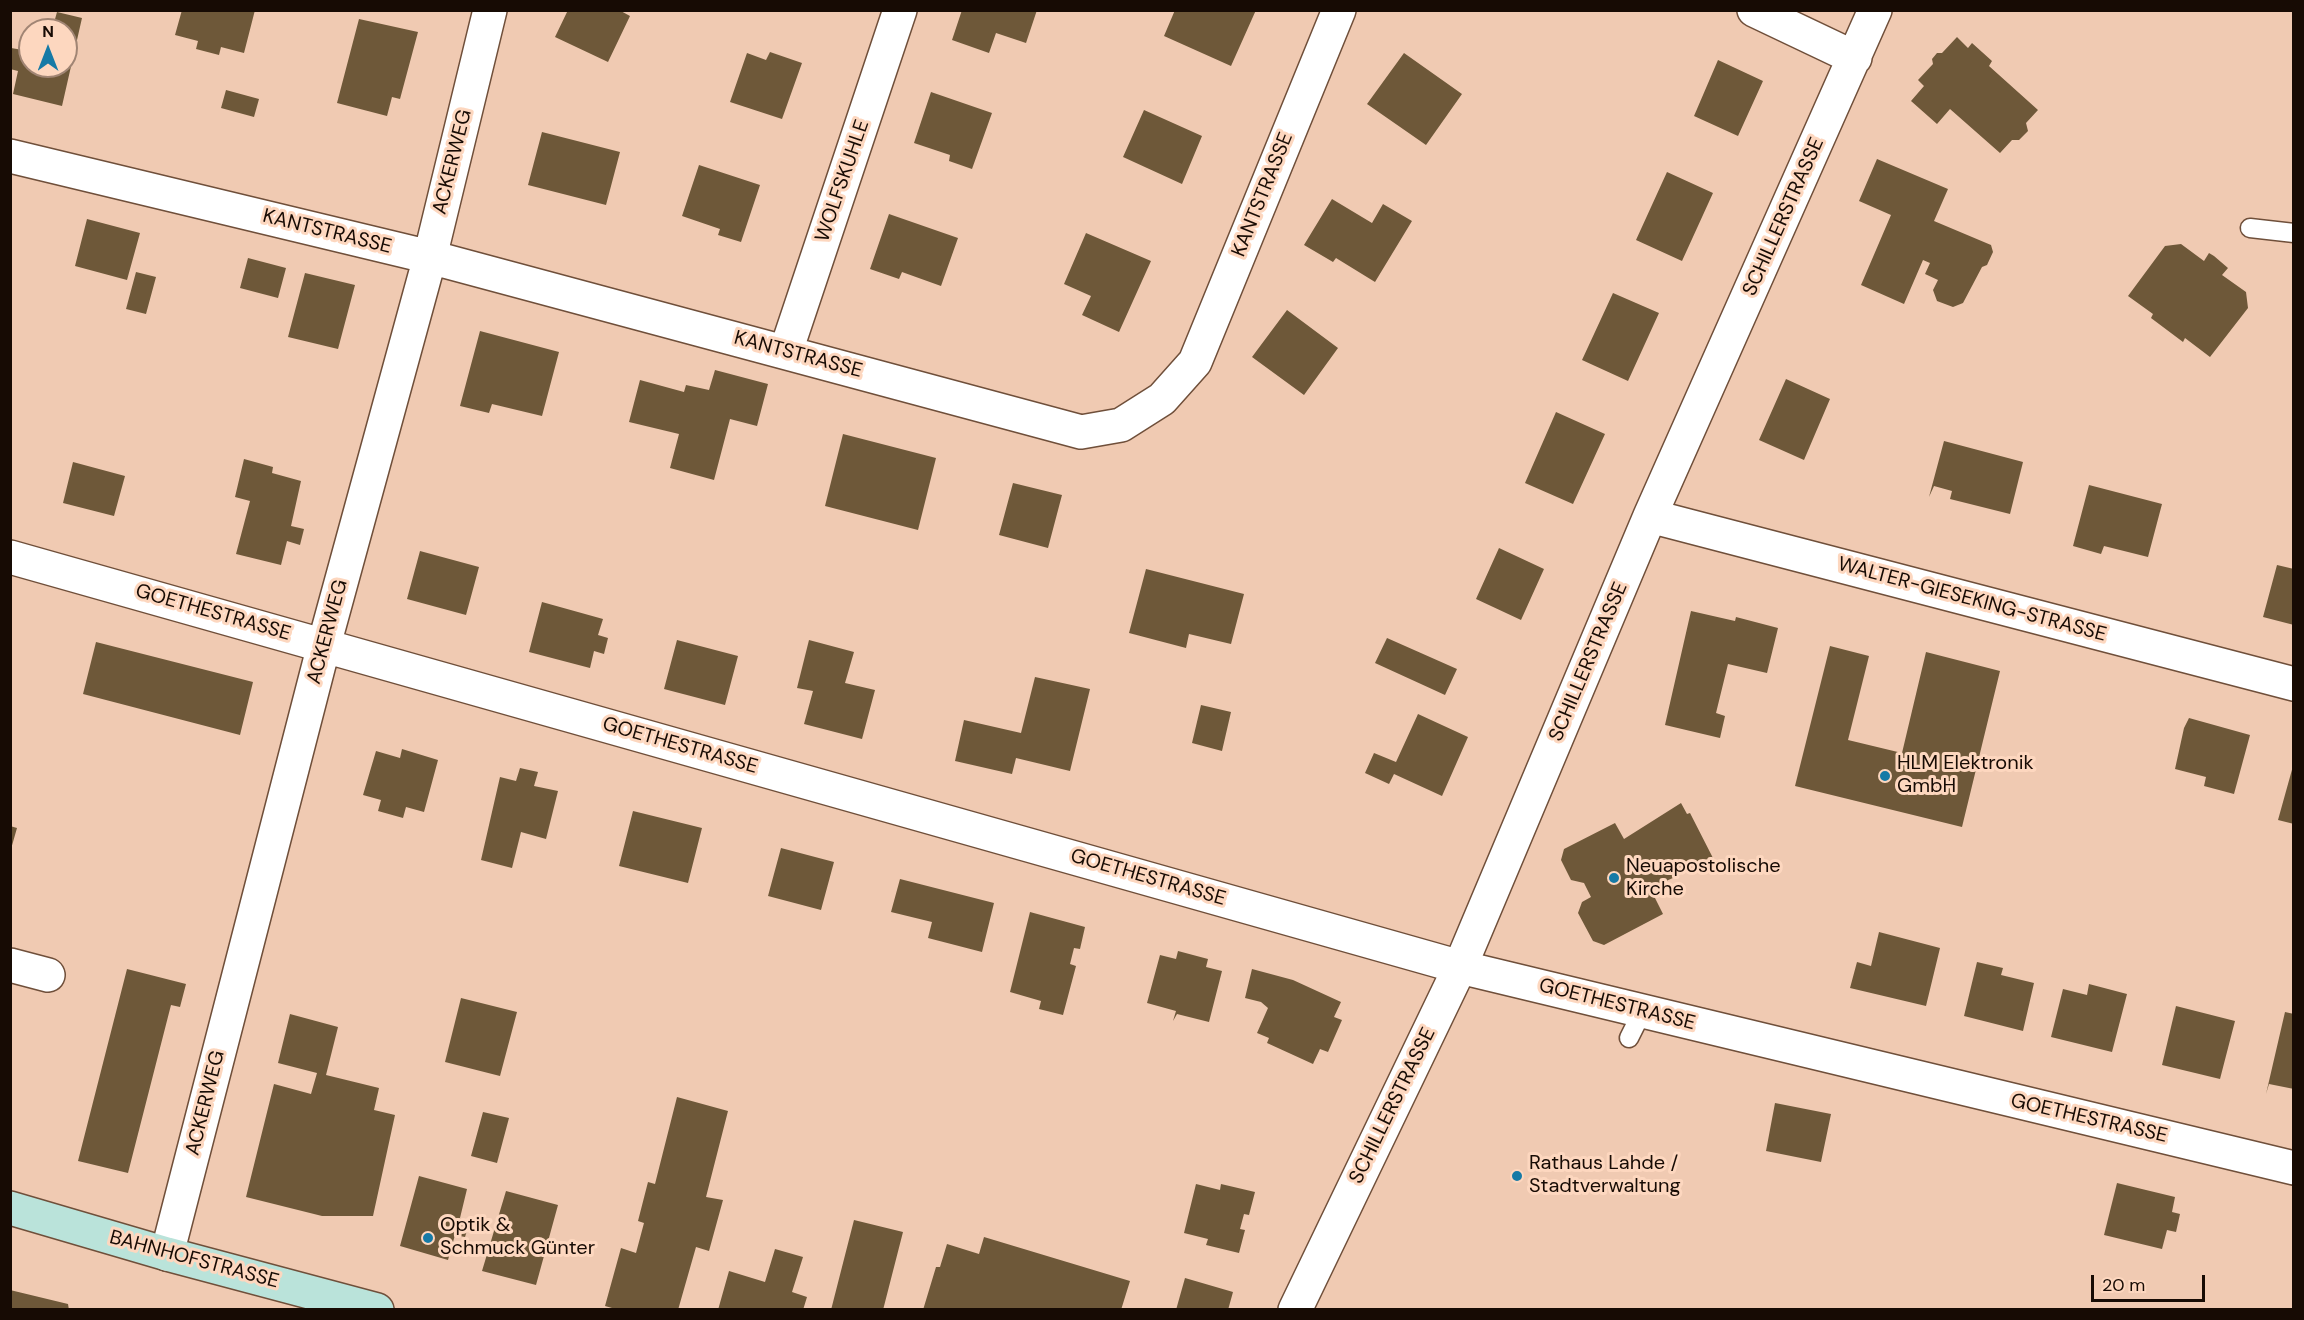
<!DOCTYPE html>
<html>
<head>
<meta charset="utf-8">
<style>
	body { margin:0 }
	#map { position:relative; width:2304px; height:1320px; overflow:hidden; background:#f0cab2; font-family:"DM Sans",sans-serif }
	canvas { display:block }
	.frame { position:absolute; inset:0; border:12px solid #170b04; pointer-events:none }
	.north { position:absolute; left:18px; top:18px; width:60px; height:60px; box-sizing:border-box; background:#fdd7bf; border:2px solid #a18574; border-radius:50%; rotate:0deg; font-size:16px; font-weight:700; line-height:24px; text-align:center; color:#170b04 }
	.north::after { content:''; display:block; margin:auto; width:21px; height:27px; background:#167aa6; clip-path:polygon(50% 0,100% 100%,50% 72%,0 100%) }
	.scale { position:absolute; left:2091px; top:1275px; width:114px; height:27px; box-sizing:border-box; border:3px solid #170b04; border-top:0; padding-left:8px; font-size:18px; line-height:21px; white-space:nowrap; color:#170b04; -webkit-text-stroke:4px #fdd7bf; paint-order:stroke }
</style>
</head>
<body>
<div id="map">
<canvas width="2304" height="1320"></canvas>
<div class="frame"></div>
<div class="north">N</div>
<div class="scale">20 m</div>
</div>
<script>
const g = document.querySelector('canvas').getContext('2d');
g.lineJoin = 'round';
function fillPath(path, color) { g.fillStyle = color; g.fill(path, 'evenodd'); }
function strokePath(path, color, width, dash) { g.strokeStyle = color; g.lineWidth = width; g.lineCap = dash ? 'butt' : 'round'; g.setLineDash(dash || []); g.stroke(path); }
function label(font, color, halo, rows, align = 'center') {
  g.font = font + ' "DM Sans",sans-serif'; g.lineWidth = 6; g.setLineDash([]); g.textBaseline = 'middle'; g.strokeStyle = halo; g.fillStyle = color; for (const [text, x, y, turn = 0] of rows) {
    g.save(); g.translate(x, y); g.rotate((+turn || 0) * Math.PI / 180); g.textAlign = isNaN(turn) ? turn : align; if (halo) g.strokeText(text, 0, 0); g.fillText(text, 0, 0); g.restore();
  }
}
const building = new Path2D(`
	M182,10h73l-11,43 -23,-6 -2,8 -23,-6 2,-8 -23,-6z
	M568,10h51l11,6 -22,46 -53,-25z
	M962,10h75l-11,33 -30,-10 -7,20 -37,-13z
	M1175,10h81l-25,56 -67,-30z
	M57,12l25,6 -20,88 -49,-12 5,-23 -8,-2 1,-21 12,2 3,-11 4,1v26h36v-36h-14z
	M359,19l59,13 -18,67 -8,-2 -5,19 -50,-13z
	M1957,37l11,11 4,-5 20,18 -3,5 49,44 -12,13 2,8 -9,9h-7l-12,13 -50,-44 -13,15 -26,-23 13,-15 -6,-6 15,-16 -1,-5 5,-6h5z
	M770,52l32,11 -20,56 -52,-17 17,-49 19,7z
	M1404,53l58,41 -36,51 -59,-41z
	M1718,60l45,21 -25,55 -44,-20z
	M226,90l33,9 -5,18 -33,-9z
	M931,92l61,21 -20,56 -23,-8 1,-6 -36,-12z
	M1144,110l58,26 -20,48 -59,-27z
	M542,132l78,20 -14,53 -78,-20z
	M1877,159l71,30 -14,32 57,24 2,7 -6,13 -5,2 -19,36 -10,4 -16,-6 -4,-11 5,-10 -13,-6 5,-11 -7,-3 -19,44 -43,-19 30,-70 -32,-14z
	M699,165l61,20 -19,57 -23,-7 2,-6 -38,-13z
	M1667,172l46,21 -31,68 -46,-21z
	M1332,199l40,24 11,-19 29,17 -37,61 -39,-24 -3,4 -29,-17z
	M889,214l69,24 -17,48 -39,-14 -3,7 -29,-10z
	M87,219l53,14 -13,47 -52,-14z
	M1086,233l65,28 -32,71 -37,-17 9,-19 -27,-12z
	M2181,244l23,17 5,-8 5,3 14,12 -6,7 24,17 2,16 -38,49 -25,-19 -2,4 -32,-24 2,-4 -25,-18 37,-50z
	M248,258l38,10 -8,30 -38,-10z
	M136,272l20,5 -10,37 -20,-5z
	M305,273l50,12 -17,64 -50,-12z
	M1613,293l46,20 -31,68 -46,-21z
	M1287,310l51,38 -34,47 -52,-38z
	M480,331l79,21 -17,64 -50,-12 -3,9 -29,-7z
	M715,370l53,14 -11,42 -27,-7 -16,61 -44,-12 9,-34 -50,-12 11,-42 44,12 2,-7 23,5z
	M1786,379l44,20 -26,61 -45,-20z
	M1556,412l49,22 -32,70 -48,-21z
	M843,434l93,24 -18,72 -93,-24z
	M1944,441l79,21 -13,52 -60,-15 2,-8 -18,-5 -5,11z
	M244,459l29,8 -1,6 29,8 -10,45 13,3 -4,16 -13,-4 -6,24 -45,-11 14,-53 -15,-4z
	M73,462l52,14 -11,40 -51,-13z
	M1013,483l49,12 -14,53 -49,-13z
	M2089,485l73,19 -14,53 -44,-11 -3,8 -28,-8z
	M1499,548l45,21 -23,51 -45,-21z
	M420,551l59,16 -13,48 -59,-16z
	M2277,565l17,4v56l-31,-8z
	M1146,569l98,25 -13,50 -42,-10 -3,14 -57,-15z
	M542,602l61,17 -5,16 10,3 -4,16 -10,-3 -4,17 -61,-16z
	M1691,611l44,10 1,-4 42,11 -11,45 -39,-9 -12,49 9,3 -5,22 -55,-13z
	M1387,638l70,31 -12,26 -70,-32z
	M677,640l61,16 -13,49 -61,-16z
	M809,640l45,12 -9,31 30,7 -13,49 -58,-15 9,-33 -16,-3z
	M96,642l157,40 -13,53 -157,-41z
	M1830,646l39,10 -21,84 54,13 24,-101 74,19 -38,156 -167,-41z
	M1035,677l55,12 -20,82 -54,-13 -4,16 -57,-13 9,-41 57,13z
	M1201,705l30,7 -9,39 -30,-8z
	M1418,714l50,23 -26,59 -48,-22 -5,10 -24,-11 9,-20 22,9z
	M2189,718l61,17 -16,59 -30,-8 2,-9 -31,-8 9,-41z
	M402,749l36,11 -14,52 -18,-5 -3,11 -25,-7 3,-11 -18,-5 13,-44 24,7z
	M2293,766h1v58l-16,-4z
	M520,768l18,4 -4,14 24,5 -12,48 -25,-7 -9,36 -31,-8 19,-83 16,4z
	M1681,803l6,11 3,-1 24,47 -64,28 13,26 -59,31 -11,-4 -15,-28 4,-11 9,-5 -7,-14 -13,-3 -10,-20 3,-11 51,-26 9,16z
	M633,811l69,17 -14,55 -69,-17z
	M10,826l7,2 -6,21h-1z
	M781,848l53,14 -13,48 -53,-14z
	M900,879l94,24 -12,49 -54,-14 4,-16 -41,-10z
	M1030,912l55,15 -5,22 -6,-1 -4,16 6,2 -13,49 -24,-6 2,-8 -31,-9z
	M1879,932l61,16 -14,58 -76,-18 7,-26 14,4z
	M1178,951l30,8 -2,8 16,4 -13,51 -32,-8 -4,7 3,-10 -29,-8 13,-48 16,4z
	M1977,962l26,6 -2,7 33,8 -11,48 -59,-15z
	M127,969l59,15 -6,23 -9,-2 -43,168 -50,-12z
	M1252,969l41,11 48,22 -7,15 8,3 -14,32 -8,-3 -7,15 -46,-21 2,-5 -12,-5 11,-25 -7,-6 -16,-4z
	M2089,984l38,10 -15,58 -61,-15 12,-48 24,6z
	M461,998l56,14 -17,64 -55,-14z
	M2176,1006l59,15 -15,58 -58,-14z
	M2285,1012l9,2v75l-25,-5 -3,10z
	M290,1014l48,13 -12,48 53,13 -5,22 21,5 -22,101h-51l-76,-19 28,-113 37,10 6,-21 -39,-10z
	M677,1097l51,14 -22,86 17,3 -14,51 -13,-4 -18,63h-59l-14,-4 16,-58 15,5 8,-30 -6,-2 10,-39 7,2z
	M1775,1103l56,11 -10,48 -55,-11z
	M483,1112l26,6 -12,45 -26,-7z
	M419,1176l48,13 -7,29 10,3 -5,16 -10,-2 -7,25 -48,-14z
	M2117,1183l58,14 -3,15 8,2 -4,18 -9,-2 -5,19 -58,-14z
	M1196,1184l24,6 1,-6 34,8 -6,23 -5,-1 -4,15 5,1 -6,23 -33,-8 2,-6 -24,-6z
	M506,1191l52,14 -22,80 -54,-14z
	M854,1220l49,12 -20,78h-52z
	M984,1237l146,44 -9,29h-198l13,-43h4l7,-23 32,10z
	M775,1249l28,8 -11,35 15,5 -4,13h-85l11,-39 36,11z
	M1185,1278l48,14 -5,18h-52z
	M10,1290l58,14 1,6h-59z`);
const lane = new Path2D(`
	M2250,228l44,5
	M1629,1038l13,-26`);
const street = new Path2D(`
	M1754,10l101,48
	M10,156l420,101 651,175 40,-7 41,-26 33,-37 144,-352
	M786,351l114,-341
	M1650,516l644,168
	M10,557l1450,410 834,201
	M10,965l38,10
	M167,1254l157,-609 106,-388 60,-247
	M1295,1310l165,-343 190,-451 225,-506`);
const secondary = new Path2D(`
	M10,1208l157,46 210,56`);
const markers = [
	[1885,776,6,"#167aa6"],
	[1614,878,6,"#167aa6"],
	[1517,1176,6,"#167aa6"],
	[428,1238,6,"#167aa6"]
];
const streetNames = [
	["ACKERWEG",453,162,-76],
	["WOLFSKUHLE",843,181,-71],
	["KANTSTRASSE",1263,195,-68],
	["SCHILLERSTRASSE",1784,217,-66],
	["KANTSTRASSE",327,232,14],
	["KANTSTRASSE",798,355,15],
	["WALTER-GIESEKING-STRASSE",1972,600,15],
	["GOETHESTRASSE",213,613,16],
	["ACKERWEG",328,632,-75],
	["SCHILLERSTRASSE",1589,662,-67],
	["GOETHESTRASSE",680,746,16],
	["GOETHESTRASSE",1148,878,16],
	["GOETHESTRASSE",1617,1005,14],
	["ACKERWEG",206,1103,-76],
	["SCHILLERSTRASSE",1393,1106,-64],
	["GOETHESTRASSE",2089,1119,13],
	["BAHNHOFSTRASSE",194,1260,15]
];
const poiNames = [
	["HLM Elektronik",1897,764],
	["GmbH",1897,787],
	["Neuapostolische",1626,867],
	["Kirche",1626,890],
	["Rathaus Lahde /",1529,1164],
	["Stadtverwaltung",1529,1187],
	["Optik &",440,1226],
	["Schmuck Günter",440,1249]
];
fillPath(building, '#6e5839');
strokePath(lane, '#6f4f3a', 21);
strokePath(street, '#6f4f3a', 36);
strokePath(secondary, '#6f4f3a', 36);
strokePath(lane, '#fff', 18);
strokePath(street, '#fff', 33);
strokePath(secondary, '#bae3da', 33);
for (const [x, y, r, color] of markers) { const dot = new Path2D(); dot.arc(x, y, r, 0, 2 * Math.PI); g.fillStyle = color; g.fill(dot); strokePath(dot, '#fdd7bf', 2); }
label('20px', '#170b04', '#fdd7bf', streetNames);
label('20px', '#170b04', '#fdd7bf', poiNames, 'left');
</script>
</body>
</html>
